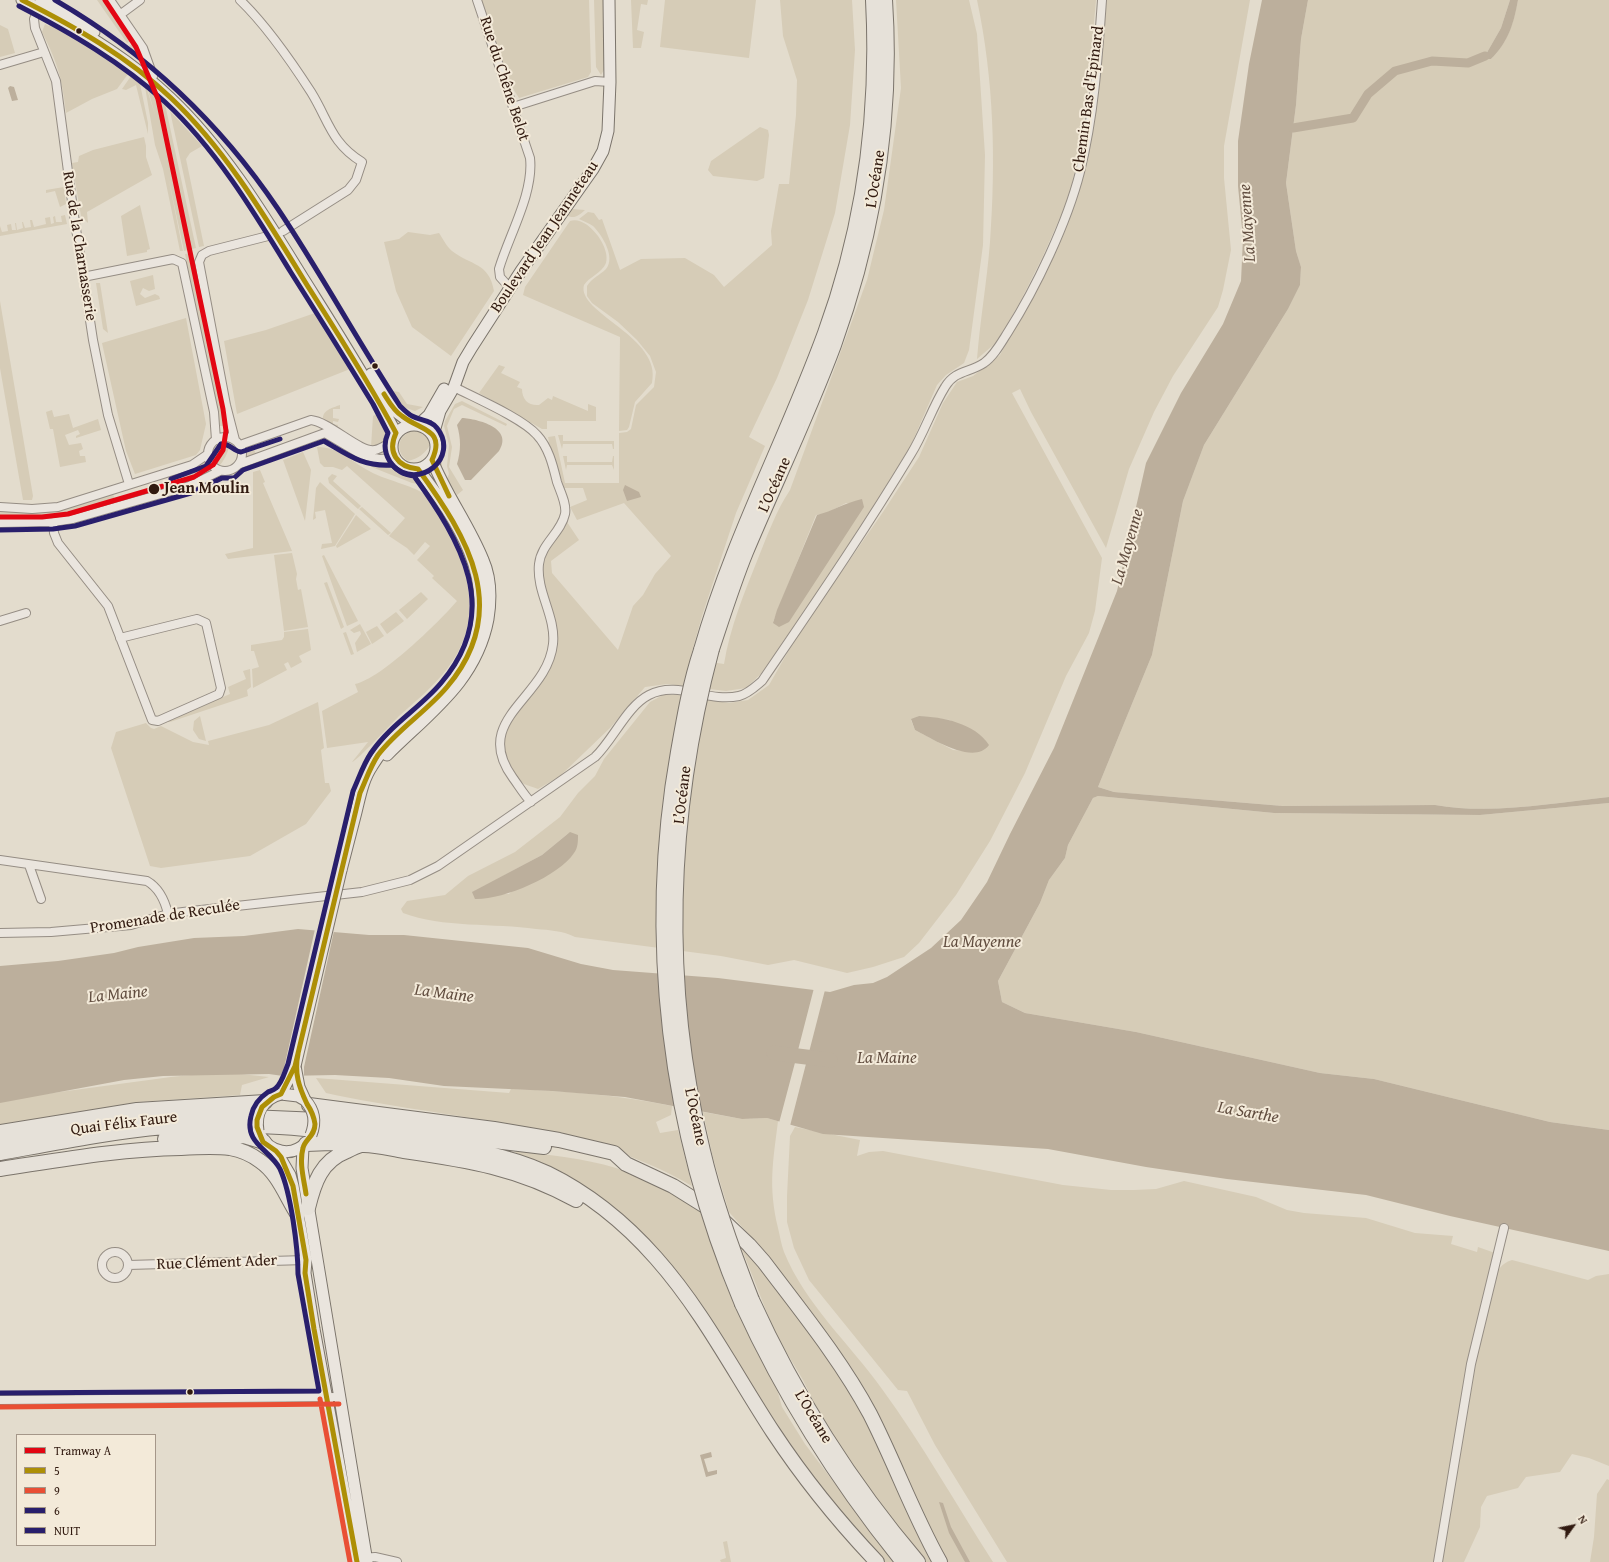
<!DOCTYPE html>
<html>
<head>
<meta charset="utf-8">
<style>
	body { margin:0 }
	#map { position:relative; width:1609px; height:1562px; overflow:hidden; background:#e3dccd; font-family:"Gentium Book Plus",serif }
	canvas { display:block }
	.legend { position:absolute; left:16px; top:1434px; width:140px; height:112px; box-sizing:border-box; background:#f3ead9; border:1px solid #a59789; margin:0; padding:5px 7px; list-style:none; font-size:12px; color:#311a10 }
	.legend li { display:flex; align-items:center; gap:8px; height:20px }
	.legend b { width:20px; border:1px solid #a59789 }
	.north { position:absolute; left:1553px; top:1506px; width:40px; height:40px; -webkit-text-stroke:3px #f3ead9; paint-order:stroke; rotate:57deg; font-size:11px; font-weight:700; line-height:16px; text-align:center; color:#311a10 }
	.north::after { content:''; display:block; margin:auto; width:14px; height:18px; background:#311a10; clip-path:polygon(50% 0,100% 100%,50% 72%,0 100%) }
</style>
</head>
<body>
<div id="map">
<canvas width="1609" height="1562"></canvas>
<ul class="legend">
<li><b style="height:5px;background:#e30613"></b>Tramway A</li>
<li><b style="height:5px;background:#ad8f06"></b>5</li>
<li><b style="height:5px;background:#e94f35"></b>9</li>
<li><b style="height:5px;background:#291f6c"></b>6</li>
<li><b style="height:5px;background:#291f6c"></b>NUIT</li>
</ul>
<div class="north">N</div>
</div>
<script>
const g = document.querySelector('canvas').getContext('2d');
g.lineJoin = 'round';
function fillPath(path, color) { g.fillStyle = color; g.fill(path, 'evenodd'); }
function strokePath(path, color, width, dash) { g.strokeStyle = color; g.lineWidth = width; g.lineCap = dash ? 'butt' : 'round'; g.setLineDash(dash || []); g.stroke(path); }
function label(font, color, halo, rows, align = 'center') {
  g.font = font + ' "Gentium Book Plus",serif'; g.lineWidth = 4; g.setLineDash([]); g.textBaseline = 'middle'; g.strokeStyle = halo; g.fillStyle = color; for (const [text, x, y, turn = 0] of rows) {
    g.save(); g.translate(x, y); g.rotate((+turn || 0) * Math.PI / 180); g.textAlign = isNaN(turn) ? turn : align; if (halo) g.strokeText(text, 0, 0); g.fillText(text, 0, 0); g.restore();
  }
}
const green = new Path2D(`
	M97,0h10l27,39 -7,4z
	M481,0h108l2,72 -3,5 -69,21 -10,-16z
	M594,0h11l-1,70 -3,5 -5,-8z
	M631,0h17l-1,5 -6,-1 -4,26 7,2 -3,16h-8z
	M665,0h91l-7,58 -89,-11z
	M780,0h72l3,50 -5,75 -15,88 -27,87 -31,78 -28,59 16,9 -29,67 -34,103 -12,43 34,5c6,-37 21,-73 35,-108 9,-22 17,-45 31,-66l77,-210 17,-70 17,-122 -5,-88h73l8,34 8,121 -2,90 -14,105 -5,13 -18,12 -9,10 -32,74 -138,209 -21,20 -20,3 -59,-7 -22,3 -35,41 -50,48 -22,13c-4,-2 -10,-3 -14,-5 -9,-6 -21,-29 -21,-39 -1,-26 34,-50 44,-71 4,-8 7,-18 9,-26 6,-31 -18,-60 -12,-90 3,-13 15,-25 23,-36l12,18 -28,21 1,12 66,77 15,-44 10,-11 12,-21 16,-18 -47,-53 -47,17 -7,-13 17,-7 -4,-12h-21l-16,-45 3,-1 -1,-5 7,-1 10,47h54v-50l8,-1 4,-3 5,-24 18,-18 2,-15 -6,-16 -13,-16 -19,-18 -26,-19 -5,-7v-10c5,-8 13,-11 19,-17 10,-12 -4,-34 -13,-43 -4,-3 -10,-5 -14,-7l9,-7 6,1 5,7 3,-1 18,51 21,-11 44,-1 29,17 10,12 48,-42 -1,-14 8,-47h10l7,-69 1,-35 -14,-44zM846,503l17,4 -11,17 -79,98 43,-107 11,-2z
	M977,0h119l-8,88 -10,66 -8,41 -27,61 -22,44 -23,41 -21,18c3,-39 10,-78 13,-117 6,-81 4,-162 -13,-242z
	M1106,0h144l-26,146v32l7,72 -8,40 -5,17 -45,69 -19,36 -25,57 -23,79 -75,-136 -11,-23 -8,4 90,165 -7,53 -6,22 -23,43 -41,97 -35,68 -34,54 -37,48 -15,14 -31,10 -26,6 -53,-13 -26,5 -47,-9 -146,-19c-12,-6 -25,-7 -39,-8 -41,-6 -94,-1 -133,-16l-2,-4 6,-8 38,-6 23,-19 47,-24 45,-35 18,-24 17,-17 9,-17 46,-57 13,-7h15l51,8 19,-3 21,-15 28,-49 86,-124 36,-55 24,-54 14,-21 16,-6 27,-21 44,-79 33,-84zM919,716l31,4 28,32 -25,-2 -38,-20 -4,-10zM570,832l-61,62 -36,-2 69,-37z
	M1308,0h202l-9,28 -16,28 6,3c16,-15 23,-37 27,-59h91v797c-57,6 -117,18 -174,8l-152,1 -169,-14 -16,-5 54,-132 31,-154 21,-56 84,-136 12,-24 1,-18 -5,-16 -10,-68 10,-78 5,-66z
	M50,23l50,30 28,21 -11,15 -25,10 -26,14c-4,-35 -8,-49 -24,-81l3,-8 4,2z
	M0,25l8,4 7,24 -15,4z
	M135,42l12,22 -14,-10 -4,-8z
	M131,76l9,8 8,39v11l-12,-49 -10,5 -4,-1z
	M145,87l2,2 8,26 -7,-25 12,10 20,94 -19,-93 4,3 31,144 -12,3 -16,-75 15,75h-3l-17,-82 -8,-24z
	M170,111l32,35 -12,7 -4,6 18,87 -5,1z
	M760,127l8,3 1,5 -5,43 -7,3 -44,-5 -5,-6 3,-9z
	M144,137l2,9v11l6,18 -65,37 1,11 -7,-7 -9,-53 6,-1 1,-6 14,-6z
	M64,187l2,17 -6,3 -5,-16 -9,2v-3z
	M140,205l10,44 -3,1v2l-20,4 -6,-40z
	M572,209l13,1c-5,5 -12,10 -18,5z
	M65,215l2,9 -67,12v-10l2,6 6,-1 -1,-6 4,-1 1,6h4l-1,-7h1l1,7 6,-2 -1,-6h1l2,6 6,-1 -1,-7h2l2,7 12,-3 -1,-6 5,-1 1,7 3,-1 -1,-6 2,-1 1,6h6l-1,-6z
	M570,221c17,-6 41,26 36,42 -4,10 -17,14 -22,22 -8,28 79,52 68,98l-17,19 -6,25 -2,3 -8,1 1,-94 -97,-42 2,-8z
	M408,232l22,3 9,-2c4,6 8,14 13,18 19,15 37,11 42,40l-43,65 -39,-29 -16,-36 -12,-49 15,-3z
	M192,253l35,165 1,8h-8l-35,-172z
	M153,275l2,14 -6,2 -6,-3 -3,6 5,4 10,-4 4,2 1,3 -24,7 -6,-25z
	M96,283h4l8,50 -5,-4z
	M0,301l33,195 -1,4h-9l-23,-132z
	M315,313l35,56 -113,45 -13,-73 42,-11z
	M186,318l20,106 -6,26 -4,5 -61,19 -9,-23 -24,-108z
	M499,365l6,2 -4,6 19,9 -3,5 5,2c0,11 7,17 17,16l9,-7 4,2 1,-4 35,15v-7l8,3v14h-49v8h-5l-63,-36z
	M392,391l7,1 8,12 16,3 -8,4 -12,-4z
	M462,401l45,23 -1,2 -44,-21 -8,4 -7,17 5,21 -3,20 14,23 -6,5 -10,-16 2,-5 -2,-8 2,-21 -5,-19 1,-5 10,-17z
	M340,405v4h-7v9l6,1 -1,3 -5,-1v3l5,1 -1,3 -14,-8c-1,-10 9,-12 17,-15z
	M52,410l2,7 15,-3 4,14 25,-9 3,11 -25,8v-2l4,-2 -2,-4 -13,5 4,10 12,-2 2,6 -4,2 1,5h5l1,6 -26,5 -7,-38h-3l-4,-17z
	M380,412c6,12 13,21 2,32l-11,3 2,-31z
	M443,415l-3,12 5,22 -3,13v9l-3,-7 3,-22 -4,-13z
	M411,431c10,-1 17,5 19,14 -5,9 -13,14 -22,16 -13,-9 -11,-24 3,-30z
	M558,435h5v6h51v8h-1l-1,-5h-49l-1,5z
	M225,442l5,2c-2,7 -4,14 -10,21 -11,-7 -8,-21 5,-23z
	M252,445l5,11 -12,4v-13z
	M317,447c24,0 34,15 54,25 14,8 41,13 53,22 9,7 22,36 28,47 22,42 26,89 -5,128 -14,18 -31,32 -48,47 -7,7 -42,45 -47,46l16,-20 -41,6 -5,-37 36,-19 -3,-8c26,-5 84,-62 102,-83l-25,-23 2,-2 -17,-16 13,-14 -5,-4 -11,13 -7,-7 -18,-12 16,-18 -58,-52 -5,4 -9,-3h-9l-4,-4z
	M303,452l8,18 -6,51 -22,-61z
	M563,456h4v6h45l1,-6h1v14l-2,-5h-45l-1,5z
	M364,459l27,6 32,17 -5,2 -6,-1 -38,-15 -11,-7z
	M205,462l8,10 -23,11 -4,-13z
	M260,470l5,12 -2,1 3,7 26,61 -64,8 -3,-5 28,-6v-76z
	M332,474l5,2 -4,5 28,25 -3,3 -29,-26 -1,-5z
	M320,482l35,32 -20,32 -14,3 1,-5 10,-1 -7,-33 -10,2 1,6 -3,2 3,-32z
	M113,494l3,9 -57,16 -59,1v-10l37,1z
	M362,507l29,26 -3,2 -29,-26z
	M356,515l15,14 -34,19 -1,-2z
	M292,553l5,21 -1,5 2,11 3,-1 7,38 -24,4 -10,-76z
	M324,555l34,66 -11,5 -25,-70z
	M327,582l17,45 -3,2 -17,-46z
	M421,592l7,7 -21,20 -8,-9z
	M396,612l8,9 -17,13 -7,-10z
	M360,624l11,20 -14,8 -2,-9 6,-9 -1,-3 -6,2 -4,-3z
	M377,626l7,10 -12,8 -6,-12z
	M308,629l3,21 -12,6 3,6 -11,6 -3,-6 -4,2 3,6 -34,18 -1,-19 7,-2 -5,-16h-3v-6l31,-5 2,-3v-5z
	M346,632l8,22 -3,1 -8,-22z
	M250,669l1,18 -4,3 1,6 -78,26h-5l65,-28 -2,-7 18,-8 -3,-8z
	M318,702l6,46 -3,2 4,33h4l2,8 -25,33 -56,32 -89,12 -11,-2 -39,-118 5,-16 30,-9 5,5 3,1 7,-3 32,16 16,3 -1,-4 61,-16z
	M200,716l6,25 -7,-2 -6,-9 1,-9z
	M1098,796l176,17 206,2 129,-12v327l-59,-8 -176,-43 -54,-6 -184,-41 -111,-19 -23,-11 -4,-21 42,-78 9,-23 16,-22 3,-13 25,-47z
	M221,1072l48,5 -27,8 -2,10 -102,7 -138,24v-26l171,-23z
	M316,1078l193,15 2,-4c54,2 108,6 161,17l-1,9 -15,7 4,11 18,-3 14,56c-110,-65 -244,-66 -366,-93z
	M703,1112l39,7 25,-1 11,3c-5,41 -10,65 0,107 2,8 3,16 6,24 21,52 66,92 98,137 40,55 74,115 111,173h-45l-19,-35 -39,-88 -24,-46 -62,-90 -33,-43 -42,-48 -16,-54z
	M795,1127l65,13 -3,16 12,-4 14,-1 180,34 48,5h23l22,-1 28,-8 72,16 31,13 17,3 62,5 49,15 38,3 -2,8 26,8 1,-5 17,6 -13,46 -14,72 -13,82 -9,34 -12,75h-427l-72,-117 -28,-54 -9,-1 -89,-110 -15,-32 -7,-26v-26l3,-60z
	M516,1151c33,4 67,7 100,17 29,9 56,24 83,40l25,73 11,25 41,80 6,21 23,37 89,118h-9l-17,-18 -63,-76 -56,-85 -46,-75 -25,-34 -38,-42 -125,-78z
	M739,1242l42,51 66,93 20,35 68,141h-9l-58,-73 -44,-65 -21,-44 -28,-47z
	M1512,1260l76,20 8,-4 13,-2v192l-20,-8 -17,-4 -12,18 -34,5 -8,11 -31,8 -6,11 -1,20 -16,35h-22l31,-189 21,-92c4,-11 6,-17 18,-21z
	M1607,1479l2,1v82h-19l4,-25 3,-43z
	M727,1541l4,21h-10l-1,-2 6,-2 -3,-16z`);
const water = new Path2D(`
	M1262,0h46l-7,39 -5,66 -10,78 10,68 5,16 -1,18 -12,24 -84,136 -21,56 -31,154 -54,132 16,5 169,14 152,-1c57,10 117,-2 174,-8v6l-129,12 -206,-2 -176,-17 -5,2 -25,47 -3,13 -16,22 -9,23 -42,78 4,21 23,11 111,19 184,41 54,6 176,43 59,8v121l-159,-35 -84,-21 -139,-16 -81,-12 -98,-18 -225,-15 -56,-16 -25,1 -117,-22 -73,-6 -108,-5 -55,-8 -54,-3 -52,1 -14,-2 -106,2 -39,4 -124,23v-137l58,-5 56,-8 24,-6 56,-9 50,-2 54,-7 71,6h35l124,13 53,16 32,6 105,8 112,14 24,-7 19,-2 14,-6 44,-29 30,-28 26,-38 23,-48 44,-86 63,-157 29,-128 35,-70 42,-69 18,-43 2,-43 -5,-52v-45l11,-77zM796,1051l12,3 1,4 -15,-2z
	M1510,0h8c-4,23 -10,43 -27,59h-4l-2,-3 16,-28z
	M10,86l4,1 4,13 -6,1 -4,-13z
	M462,418c16,1 52,10 37,33l-28,29h-6l-8,-16c4,-14 4,-25 0,-39z
	M625,485l14,7 2,5 -14,4 -4,-11z
	M862,499l2,8 -75,115 -10,5 -6,-4 4,-13 40,-95c16,-4 27,-12 45,-16z
	M919,716c23,1 56,7 70,29 -15,21 -58,-7 -74,-15l-4,-11z
	M570,832l8,3c0,6 0,13 -4,18 -16,24 -72,47 -99,46l-3,-7 70,-37z
	M711,1452l1,5 -8,2 4,13 9,-2v4l-11,3 -6,-22z
	M939,1502l4,1 8,24 19,35h-5l-16,-29z`);
const pier = new Path2D(`
	M315,929l19,2 -30,136v11h-21l-3,-1 4,-9z
	M814,988l11,2 -35,136 -11,-3 18,-68 10,1 -10,-2z`);
const canal = new Path2D(`
	M1293,128l60,-10 15,-24 27,-23 37,-10 36,2 17,-7`);
const river = new Path2D(`
	M774,1053l56,7`);
const street = new Path2D(`
	M110,0l33,48 10,28
	M240,0c26,25 51,61 71,92 18,29 20,51 51,70l-6,18 -8,10 -65,41
	M477,0l53,158c4,35 -21,77 -31,111l1,8 10,11
	M40,5l-6,14 1,9 21,53 17,128 20,131 15,75 21,69
	M121,14l19,-14
	M0,65l44,-13
	M513,107l82,-26 15,1
	M83,277l90,-18 9,4 32,149 2,28
	M454,387c21,11 68,31 83,48 12,13 16,31 20,47 3,9 10,22 8,32 -4,19 -24,30 -26,50 -3,28 17,52 14,80 -6,55 -83,75 -40,134 6,8 11,17 18,24
	M208 454a17 17 0 1 1 34 0a17 17 0 1 1-34 0Z
	M235,440l-9,-35 -27,-143 3,-7 7,-4 67,-17
	M240,445l71,-25c19,2 49,33 64,30 6,-1 12,-6 17,-8
	M240,464l85,-31 37,22 17,4 16,-1
	M0,507l32,2 26,-2 134,-42 16,-11
	M53,522l1,11 4,10 50,63 44,114 6,1 61,-27 2,-6 -15,-65 -9,-4 -77,19
	M0,523l53,-1 20,-3 116,-33 31,-15
	M0,621l26,-8
	M0,860l147,21c12,7 18,20 21,33
	M29,865l12,34
	M0,933l51,-1 80,-7 37,-11 15,-2 179,-20 48,-12 28,-14 157,-109c18,-17 32,-51 54,-62 29,-15 59,8 90,1 9,-2 17,-10 23,-15 51,-75 102,-149 149,-227 13,-21 21,-46 34,-67 10,-17 24,-14 39,-24 10,-7 17,-20 24,-31 28,-44 59,-109 72,-160 14,-56 18,-115 22,-172
	M102 1265a13 13 0 1 1 26 0a13 13 0 1 1-26 0Z
	M128,1265l178,-5
	M0,1400l339,-3
	M362,1558l13,-1 22,5
	M1438,1562l33,-198 33,-136`);
const secondary = new Path2D(`
	M22,0c53,26 105,57 148,98 55,52 95,119 134,182 32,51 64,101 92,153
	M41,0l53,32
	M371,374l24,37 17,13
	M392 447a22 22 0 1 1 44 0a22 22 0 1 1-44 0Z
	M418,425l11,-10 15,-26
	M433,435l7,-24 14,-24 9,-25 9,-15 49,-76 72,-102 10,-18 5,-20 2,-49 -1,-82
	M387,755c42,-42 89,-73 101,-136 3,-19 3,-41 -5,-59 -14,-35 -37,-65 -51,-100
	M341,870c5,-19 10,-39 15,-58 4,-16 7,-33 16,-46 19,-32 50,-53 75,-79 11,-12 19,-26 25,-41 26,-67 -15,-126 -54,-177
	M295,1066l-14,28 17,2 7,4
	M295,1066l4,21 6,13
	M260,1135c10,18 32,23 47,7
	M303,1147l-1,21 65,394
	M276,1151l14,24 3,11 13,74 -1,13 9,56 43,233`);
const highway = new Path2D(`
	M712,649c11,-33 21,-65 34,-97 29,-69 62,-137 88,-207 40,-111 59,-228 51,-345
	M701,650c31,-110 85,-210 124,-317 39,-107 54,-220 48,-333
	M309,1105l185,24 65,11 55,13 12,11 47,22 40,25 36,34 15,17c37,49 77,98 106,152 25,49 43,100 70,148
	M0,1132l137,-22 128,-8
	M165,1139l79,-3 20,6
	M0,1142l135,-21 68,-6 116,5 225,27
	M306,1144l25,-1 26,2
	M0,1153c55,-10 109,-21 165,-26 76,-6 154,2 230,12 51,7 104,12 152,34 41,20 79,51 109,85 47,53 79,116 117,174 31,47 66,90 104,130
	M0,1169c60,-9 120,-20 181,-21 16,-1 33,-2 49,0 11,2 21,6 30,13 19,13 26,36 38,54
	M308,1208c6,-25 13,-47 39,-57 4,-2 10,-5 14,-6 13,-1 30,4 43,6 63,9 115,17 172,49
	M752,1300c44,97 97,181 166,262
	M742,1304c43,94 96,178 161,258`);
const secondaryBridge = new Path2D(`
	M295,1066l46,-196
	M305,1100c10,11 11,22 6,35
	M258,1131c-3,-18 5,-32 23,-37`);
const highwayBridge = new Path2D(`
	M712,649c-44,165 -50,336 -9,502 12,51 30,101 49,149
	M701,650c-11,33 -17,68 -23,102 -33,185 -9,379 64,552`);
const bus1 = new Path2D(`
	M22,0c53,27 105,56 149,98 56,53 96,122 136,187 31,49 62,97 89,148 -9,19 1,34 22,36 50,69 94,141 29,218 -21,25 -49,42 -69,68 -8,12 -12,25 -18,38l-65,273 -14,28 -7,3 -12,10 -5,13v7l6,15 13,9 5,6 12,29 13,74 -1,13 9,56 43,233
	M384,394c5,8 10,17 18,22 19,15 44,13 30,44l17,36
	M298,1054c-4,19 1,33 9,50 4,6 7,13 8,20 0,12 -10,15 -12,24 -4,15 1,32 3,46`);
const bus2 = new Path2D(`
	M320,1399l30,163
	M0,1407l339,-3`);
const bus3 = new Path2D(`
	M171,479l35,-13 15,-22c9,-1 12,7 20,8l39,-13
	M0,530l53,-1 22,-3 116,-33 31,-15h12l9,-8 81,-29c24,14 39,26 68,24 27,27 68,-8 45,-37 -6,-8 -16,-7 -25,-12 -4,-2 -8,-6 -12,-10 -42,-64 -79,-133 -122,-197 -58,-86 -133,-157 -223,-209`);
const bus4 = new Path2D(`
	M0,1393l319,-2 -21,-117c0,-26 -7,-81 -18,-105 -10,-20 -36,-25 -29,-53 2,-10 8,-18 17,-24 2,-1 6,-2 8,-4 6,-5 9,-17 12,-24l65,-273c6,-13 10,-26 18,-38 19,-28 49,-45 70,-70 62,-72 20,-142 -27,-207 -21,-2 -35,-23 -26,-43l-15,-29c-27,-44 -55,-89 -83,-133 -36,-59 -74,-122 -125,-169 -44,-40 -94,-69 -146,-96`);
const tram1 = new Path2D(`
	M0,517h42l26,-3 126,-37 19,-12 10,-15 3,-19 -3,-22 -65,-310 -22,-52 -31,-47`);
const markers = [
	[79,31,3.5,"#311a10"],
	[375,366,3.5,"#311a10"],
	[154,489,6,"#311a10"],
	[190,1392,3.5,"#311a10"]
];
const streetNames = [
	["Rue du Chêne Belot",504,79,72],
	["Chemin Bas d'Epinard",1089,99,-82],
	["L’Océane",876,179,-81],
	["Boulevard Jean Jeanneteau",545,237,-56],
	["Rue de la Charnasserie",79,246,81],
	["L’Océane",775,485,-66],
	["L’Océane",683,795,-83],
	["Promenade de Reculée",165,917,-9],
	["L’Océane",695,1117,78],
	["Quai Félix Faure",124,1124,-7],
	["Rue Clément Ader",217,1263,-2],
	["L’Océane",813,1417,59]
];
const stopNames = [
	["Jean Moulin",164,489]
];
const waterNames = [
	["La Mayenne",1248,223,-94],
	["La Mayenne",1128,547,-74],
	["La Mayenne",982,943],
	["La Maine",444,994,7],
	["La Maine",118,995,-6],
	["La Maine",887,1059],
	["La Sarthe",1248,1113,10]
];
fillPath(green, '#d6ccb7');
fillPath(water, '#bcaf9c');
fillPath(pier, '#e3dccd');
strokePath(canal, '#bcaf9c', 9);
strokePath(river, '#bcaf9c', 15);
strokePath(street, '#958d84', 10);
strokePath(secondary, '#7b746b', 13);
strokePath(highway, '#7b746b', 16);
strokePath(street, '#eae5de', 8);
strokePath(secondary, '#eae5de', 11);
strokePath(highway, '#e6e1d9', 14);
strokePath(secondaryBridge, '#7b746b', 13, []);
strokePath(highwayBridge, '#7b746b', 16, []);
strokePath(secondaryBridge, '#eae5de', 11);
strokePath(highwayBridge, '#e6e1d9', 14);
strokePath(bus1, '#ad8f06', 5);
strokePath(bus2, '#e94f35', 5);
strokePath(bus3, '#291f6c', 5);
strokePath(bus4, '#291f6c', 5);
strokePath(tram1, '#e30613', 5);
for (const [x, y, r, color] of markers) { const dot = new Path2D(); dot.arc(x, y, r, 0, 2 * Math.PI); g.fillStyle = color; g.fill(dot); strokePath(dot, '#f3ead9', 1.5); }
label('16px', '#311a10', '#f3ead9', streetNames);
label('bold 16px', '#311a10', '#f3ead9', stopNames, 'left');
label('italic 17px', '#624e40', '#f3ead9', waterNames);
</script>
</body>
</html>
